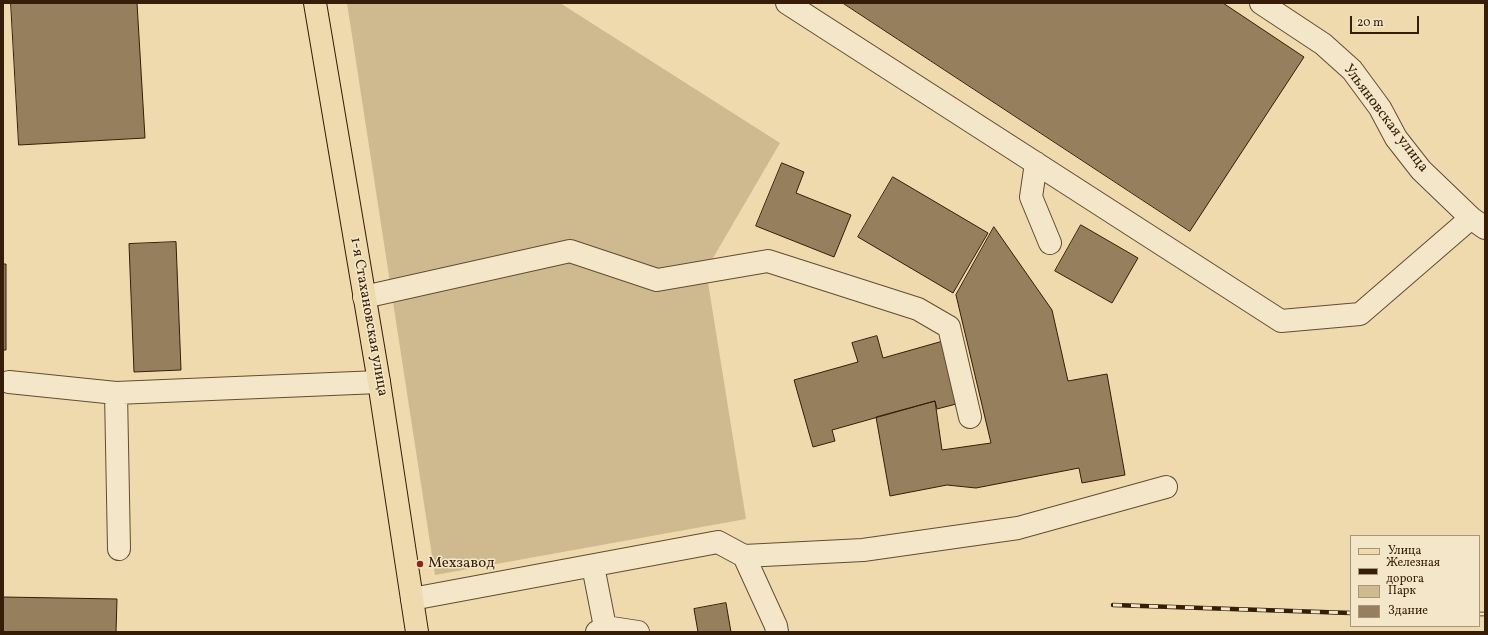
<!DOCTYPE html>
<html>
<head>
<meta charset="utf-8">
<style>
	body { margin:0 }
	#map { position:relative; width:1488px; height:635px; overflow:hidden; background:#eedaac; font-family:Vollkorn,serif }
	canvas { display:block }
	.frame { position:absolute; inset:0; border:4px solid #351d08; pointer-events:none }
	.legend { position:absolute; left:1350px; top:535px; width:130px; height:92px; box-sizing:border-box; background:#f4e7c9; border:1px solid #a8967c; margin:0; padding:5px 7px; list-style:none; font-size:12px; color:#351d08 }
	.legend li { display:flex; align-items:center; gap:8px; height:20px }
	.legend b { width:20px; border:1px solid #a8967c }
	.scale { position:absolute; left:1350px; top:16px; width:69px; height:18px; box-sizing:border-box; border:2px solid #351d08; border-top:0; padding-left:5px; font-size:12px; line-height:14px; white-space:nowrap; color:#351d08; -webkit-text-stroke:3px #f4e7c9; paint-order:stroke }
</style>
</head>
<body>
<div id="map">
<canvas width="1488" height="635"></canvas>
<div class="frame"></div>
<ul class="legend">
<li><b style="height:5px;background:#eedaac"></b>Улица</li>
<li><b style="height:5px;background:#351d08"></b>Железная дорога</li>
<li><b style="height:11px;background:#cfba90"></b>Парк</li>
<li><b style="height:11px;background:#957f5d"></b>Здание</li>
</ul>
<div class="scale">20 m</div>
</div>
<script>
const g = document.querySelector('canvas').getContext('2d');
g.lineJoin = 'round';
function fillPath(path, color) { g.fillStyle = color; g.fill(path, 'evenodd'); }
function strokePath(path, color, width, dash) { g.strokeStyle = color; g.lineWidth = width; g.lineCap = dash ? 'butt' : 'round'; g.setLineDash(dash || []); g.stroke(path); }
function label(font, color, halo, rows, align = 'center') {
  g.font = font + ' Vollkorn,serif'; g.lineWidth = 3; g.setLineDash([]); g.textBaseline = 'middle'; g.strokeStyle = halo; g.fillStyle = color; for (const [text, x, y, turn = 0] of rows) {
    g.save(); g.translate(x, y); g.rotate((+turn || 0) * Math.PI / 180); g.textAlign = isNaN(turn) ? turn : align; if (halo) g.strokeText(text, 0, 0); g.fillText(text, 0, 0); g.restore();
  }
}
const green = new Path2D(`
	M347,3h213l220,140 -74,127 40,249 -311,56z`);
const building = new Path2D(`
	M11,3h126l8,135 -126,7z
	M843,3h380l81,54 -114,174z
	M782,163l22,9 -8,21 55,22 -17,42 -78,-31z
	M893,177l95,56 -35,60 -95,-56z
	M1081,225l57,33 -26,45 -57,-32z
	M994,227l58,83 16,71 39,-7 18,101 -43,8 -3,-15 -103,20 -29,-3 -57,11 -14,-79 59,-16 7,49 49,-7 -35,-148z
	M176,242l5,128 -47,2 -5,-128z
	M3,264h3v86h-3z
	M877,336l6,22 60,-17 17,62 -23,6 -2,-8 -103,29 3,11 -22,6 -19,-67 64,-18 -6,-19z
	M3,597l114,2 -1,33h-113z
	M726,603l5,29h-33l-4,-23z`);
const minor = new Path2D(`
	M787,3l494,318 79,-7 111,-96
	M1261,3l62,41 29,26 28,38 16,30 25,32 50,48 14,10
	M1036,163l-5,34 19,46
	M364,297l206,-46 87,29 111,-19 150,48 31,18 21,90
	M9,382l107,11 263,-11
	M116,393l3,156
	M744,556l119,-6 155,-22 148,-41
	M593,566l12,61
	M412,599l306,-57 26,14 32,70 1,6
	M597,632l8,-5 33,5`);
const major = new Path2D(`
	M315,3l64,379 38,250`);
const rail = new Path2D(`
	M1113,605l238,8
	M1479,614h6`);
const markers = [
	[420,564,4,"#8f2418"]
];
const streetNames = [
	["Ульяновская улица",1385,119,53],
	["1-я Стахановская улица",368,317,80]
];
const poiNames = [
	["Мехзавод",428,564]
];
fillPath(green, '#cfba90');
fillPath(building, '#957f5d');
strokePath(building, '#351d08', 1);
strokePath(minor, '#634c31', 24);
strokePath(major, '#351d08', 24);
strokePath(minor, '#f4e7c9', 22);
strokePath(major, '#eedaac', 22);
strokePath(rail, '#351d08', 4.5);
strokePath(rail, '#f4e7c9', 3, [9]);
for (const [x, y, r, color] of markers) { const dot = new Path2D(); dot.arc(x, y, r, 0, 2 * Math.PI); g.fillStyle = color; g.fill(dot); strokePath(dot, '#f4e7c9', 1.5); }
label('15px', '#351d08', '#f4e7c9', streetNames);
label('15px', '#351d08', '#f4e7c9', poiNames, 'left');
</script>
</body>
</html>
